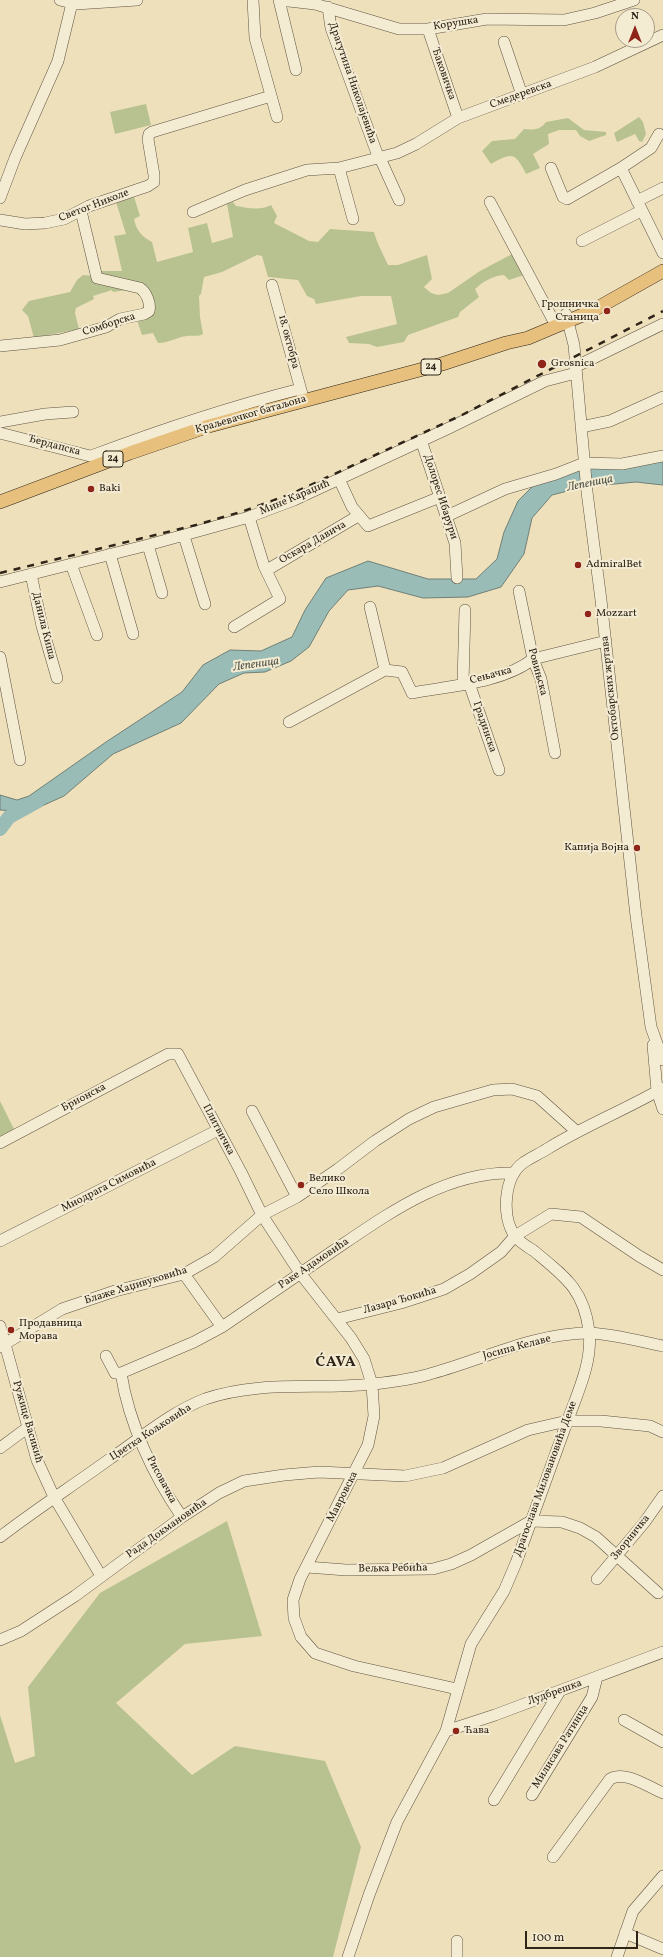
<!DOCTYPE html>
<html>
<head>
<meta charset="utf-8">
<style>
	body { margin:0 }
	#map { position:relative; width:663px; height:1957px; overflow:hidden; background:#eee0bb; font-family:Vollkorn,serif }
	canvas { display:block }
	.north { position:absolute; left:615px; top:8px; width:40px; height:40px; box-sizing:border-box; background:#f4ebd3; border:1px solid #a59b88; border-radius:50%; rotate:0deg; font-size:11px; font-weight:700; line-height:16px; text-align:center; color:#2f2418 }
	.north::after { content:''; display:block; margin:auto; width:14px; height:18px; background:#8f2418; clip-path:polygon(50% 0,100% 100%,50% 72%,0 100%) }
	.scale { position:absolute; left:525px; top:1931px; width:113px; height:18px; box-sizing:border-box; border:2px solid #2f2418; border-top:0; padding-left:5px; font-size:12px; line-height:14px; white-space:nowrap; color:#2f2418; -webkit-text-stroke:3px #f4ebd3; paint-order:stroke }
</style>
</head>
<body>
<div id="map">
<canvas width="663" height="1957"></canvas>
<div class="north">N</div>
<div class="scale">100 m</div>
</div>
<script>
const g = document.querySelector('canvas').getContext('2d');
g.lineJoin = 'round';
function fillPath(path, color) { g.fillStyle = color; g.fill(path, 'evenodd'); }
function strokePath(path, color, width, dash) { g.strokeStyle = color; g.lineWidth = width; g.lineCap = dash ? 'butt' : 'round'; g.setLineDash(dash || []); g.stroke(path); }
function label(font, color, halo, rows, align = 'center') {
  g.font = font + ' Vollkorn,serif'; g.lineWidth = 4; g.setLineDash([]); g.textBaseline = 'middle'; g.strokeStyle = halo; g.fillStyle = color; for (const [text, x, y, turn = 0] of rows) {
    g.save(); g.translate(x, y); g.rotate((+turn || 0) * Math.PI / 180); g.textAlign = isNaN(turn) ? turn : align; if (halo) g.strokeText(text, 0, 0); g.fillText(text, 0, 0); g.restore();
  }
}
const green = new Path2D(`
	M146,104l5,21 -36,9 -5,-22z
	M639,117l4,5 3,12 -4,8 -3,-1 -4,-7 -18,8 -3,-9z
	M568,118l16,12 22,2v3l-17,6 -9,-5 -4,-6h-17l-11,4 1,10 -16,10 7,14 -14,6c-11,-22 -14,-22 -35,-10l-9,-13 10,-10 23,-2 9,-10c10,1 16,1 22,-7z
	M134,197l6,19 -6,3c2,11 8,18 18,23l5,20 36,-10 -5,-24 19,-5 5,20 21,-6 -6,-33 6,-2 3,4c12,2 24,5 35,-1l6,11 -3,7 35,18 9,1 12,-13 44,3c3,12 9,21 14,33h10l29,-10 5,24 -8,8 7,6 7,2 10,-2 32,-22 34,-18 10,22 -15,5 -5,-5c-12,1 -20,6 -29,14l4,8 -19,15 -2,5 -50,18 -4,7 -27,5 -8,-3 -20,-1 -3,-6 51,-13 -6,-28h-30l-45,8 -2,-5 -7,-3 -9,-16 -30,-3 -6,-21 -5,-1 -35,17 -18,5 -3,17 -2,2 1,21 3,17c-5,3 -10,1 -16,2 -10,1 -18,7 -29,7l-5,-10 -11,2 -5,-15 15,-4c3,-8 0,-20 -4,-28l-46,-11 -3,-6h23l-8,-35 12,-2 -10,-32z
	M83,275l10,1 34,14 -14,2 -1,-2 -19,6 1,3 -18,9 -1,5 4,16 -45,9 -6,-22 -6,-6 7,-9 41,-9 7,-12z
	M0,1101l14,28 -14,8z
	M227,1521l35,115 -77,8 -69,59 76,72 43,-29 90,15 36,86 -28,110h-333v-242l15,48 20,-7 -7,-69 72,-94z`);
const water = new Path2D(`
	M663,461v24l-27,-3 -53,5 -31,8 -20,23 -8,36 -23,33 -33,10 -45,1 -45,-12 -30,4 -19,21 -20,36 -18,14 -26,11 -21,1 -25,11 -38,39 -68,31 -49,42 -40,18 -4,-8 -6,5 -14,-1v-15l17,5 12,-4 77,-54 76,-50 21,-27 27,-15 31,1 31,-14 13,-27 21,-32 42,-17 60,18h48l21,-20 7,-27 14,-31 20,-20 40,-13z`);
const river = new Path2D(`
	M0,829l9,-12 29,-16`);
const minor = new Path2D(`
	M60,0l16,4 61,-4
	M253,0l2,38 22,79
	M279,0l17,70
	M280,0l35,4 84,25h29l59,-10 77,1 31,-7 39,-13
	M328,7l3,21 48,131
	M428,29l30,89
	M504,42l18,53
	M380,158l19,42
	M339,168l14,51
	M551,168l12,29 4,2 54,-31 42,85
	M621,168l30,-20 8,-14
	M0,198l15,-40 43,-97 14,-58
	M637,201l26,-13
	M490,202l63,118
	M193,212l52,-22 62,-20 32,-2 58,-15 19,-9 42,-26 137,-51 68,-32
	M0,220l25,4 20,-1 19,-4 25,-13 59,-20 6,-4v-7l-6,-36 1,-5 3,-2 119,-36
	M582,241l59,-30
	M272,285l30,109
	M566,314l8,31 13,147 14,108 35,316 15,111 12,33
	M0,346l60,-6 46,-13 14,-8 24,-5 5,-3c2,-8 -3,-19 -9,-23l-43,-10 -16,-67
	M575,367l88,-43
	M0,422l45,-8 28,-2
	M581,427l29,-6 53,-24
	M0,433l98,25
	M421,440l34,103 2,35
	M91,456c69,-26 138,-49 209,-67
	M339,479l13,28 16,19 72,-29
	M447,516l58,-27 51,-15 28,-11 38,1 41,-8
	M184,536l21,68
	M148,545l14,48
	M110,554l23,80
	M71,564l26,71
	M267,570l91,-54
	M31,574l11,52 15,52
	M0,582l148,-37 101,-28 45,-17 155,-72 96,-47 31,-8
	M519,591l14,68 8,20 14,74
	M370,607l15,63
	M234,627l46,-28 -16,-33 -15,-49
	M0,657l20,103
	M463,683l2,-73
	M469,683l30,87
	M289,722l96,-52 17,2 10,21c37,-7 91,-10 121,-34l73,-18
	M653,1045l4,46 6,18
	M252,1111l45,86
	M0,1143l168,-89h10l63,118 21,43 38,58 51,65 13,21 8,25 2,32 -6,29 -68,134 -7,21 1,18 7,19 14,16 39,13 103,23
	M0,1241l218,-111
	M184,1274l38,53
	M337,1319l64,-16 43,-14 26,-15 31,-22 14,-16 36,-22 30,3 58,39 24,14
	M0,1326l37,134 17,37 47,79
	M0,1347l62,-38 53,-18 69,-17 30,-17 48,-42 35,-18 41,-28 37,-28 34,-22 25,-12 59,-17 19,-1 25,7 39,35
	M106,1356l9,17h6c8,51 32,102 61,144
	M121,1373l73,-31 28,-15c36,-25 72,-49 108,-74 55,-37 114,-82 184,-80
	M0,1448l27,-20
	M0,1537c36,-28 74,-52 111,-79 30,-20 60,-46 94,-59 55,-19 111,-9 168,-15 19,-2 41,-5 60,-11 51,-14 102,-40 156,-40 25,1 50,8 74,13
	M307,1567l39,3 87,-1 18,-5 20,-9 60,-34 31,1 18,6 16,9 62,56
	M597,1579l47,-56 19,-27
	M0,1640l21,-9 54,-35 107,-79 37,-24 25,-12 40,-6 35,-3 86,4 38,-8 85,-38 39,-9h34l49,5 13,6
	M624,1720l39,22
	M446,1731l49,-16 168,-63
	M532,1795l60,-98 5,-20
	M494,1800l66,-109
	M553,1857l57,-78c16,-9 38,8 53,14
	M625,1933l38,16
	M457,1941v16
	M348,1957l21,-62 28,-73 49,-91 25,-87 33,-53 12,-28c17,-46 33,-92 50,-138 10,-29 27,-62 23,-94 -5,-42 -25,-55 -55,-80 -6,-4 -15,-9 -19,-15 -14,-19 -11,-59 8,-73 7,-5 16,-9 24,-14 37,-23 78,-39 116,-61
	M617,1957l16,-46 30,-35`);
const major = new Path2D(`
	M0,502l130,-49 79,-27 233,-62 64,-21 22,-5 64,-27 71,-40`);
const rail = new Path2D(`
	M0,573l196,-48 48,-14 47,-17 171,-79 201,-104`);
const markers = [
	[607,311,4,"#8f2418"],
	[542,364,5,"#8f2418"],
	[91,489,4,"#8f2418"],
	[578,565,4,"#8f2418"],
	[588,614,4,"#8f2418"],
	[637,848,4,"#8f2418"],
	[301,1185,4,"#8f2418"],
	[11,1330,4,"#8f2418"],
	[456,1731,4,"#8f2418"]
];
const shields = [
	[431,367,20],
	[113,459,20]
];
const shieldNames = [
	["24",431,367],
	["24",113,459]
];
const streetNames = [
	["Корушка",456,24,-9],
	["Ђаковичка",443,74,71],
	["Драгутина Николајевића",352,83,71],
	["Смедеревска",521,95,-20],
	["Светог Николе",94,206,-21],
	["Сомборска",109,325,-18],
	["18. октобра",288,342,75],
	["Краљевачког батаљона",251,415,-16],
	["Ђердапска",54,446,15],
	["Долорес Ибарури",440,497,72],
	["Мине Караџић",295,498,-23],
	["Оскара Давича",313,543,-30],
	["Данила Киша",43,626,76],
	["Ровињска",537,672,75],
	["Сењачка",491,676,-15],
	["Октобарских жртава",611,688,-96],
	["Градинска",484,727,71],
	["Брионска",84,1098,-28],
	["Плитвичка",218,1130,62],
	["Миодрага Симовића",109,1186,-27],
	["Раке Адамовића",314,1264,-34],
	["Блаже Хаџивуковића",136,1286,-17],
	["Лазара Ђокића",400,1301,-16],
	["Јосипа Келаве",517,1348,-15],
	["Ружице Васикић",27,1422,74],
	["Цветка Кољковића",151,1433,-33],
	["Драгослава Миловановића Деме",546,1479,-70],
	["Рисовачка",161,1480,62],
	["Мавровска",343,1497,-63],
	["Рада Докмановића",167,1529,-35],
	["Зворничка",631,1538,-51],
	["Вељка Ребића",393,1569,-1],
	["Лудбрешка",555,1693,-20],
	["Милисава Ратинца",561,1747,-58]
];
const poiNames = [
	["Грошничка",599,305,"right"],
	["Станица",599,318,"right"],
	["Grosnica",551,364],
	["Baki",99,489],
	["AdmiralBet",586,565],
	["Mozzart",596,614],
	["Капија Војна",629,848,"right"],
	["Велико",309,1179],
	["Село Школа",309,1192],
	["Продавница",19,1324],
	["Морава",19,1337],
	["Ћава",464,1731]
];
const waterNames = [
	["Лепеница",590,484,-11],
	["Лепеница",256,665,-8]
];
const districtNames = [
	["ĆAVA",336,1363]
];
fillPath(green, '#b8c291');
fillPath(water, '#9abcb6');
strokePath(water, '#6f7f77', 1);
strokePath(river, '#9abcb6', 14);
strokePath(minor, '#5f5341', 12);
strokePath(major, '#2f2418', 14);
strokePath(minor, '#f4ebd3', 11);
strokePath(major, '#e7c07e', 13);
strokePath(rail, '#2f2418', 2.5, [7, 7]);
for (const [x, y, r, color] of markers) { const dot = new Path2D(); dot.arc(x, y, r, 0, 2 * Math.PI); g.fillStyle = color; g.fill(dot); strokePath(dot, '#f4ebd3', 1.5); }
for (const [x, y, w] of shields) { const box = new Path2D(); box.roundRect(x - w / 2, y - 8, w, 16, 3); g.fillStyle = '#f4ebd3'; g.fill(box); strokePath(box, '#2f2418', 1); }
label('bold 10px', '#2f2418', null, shieldNames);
label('11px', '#2f2418', '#f4ebd3', streetNames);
label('11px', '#2f2418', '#f4ebd3', poiNames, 'left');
label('italic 12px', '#4f5247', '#f4ebd3', waterNames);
g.letterSpacing = '1px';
label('bold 15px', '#2f2418', '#f4ebd3', districtNames);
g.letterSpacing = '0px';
</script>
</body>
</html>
